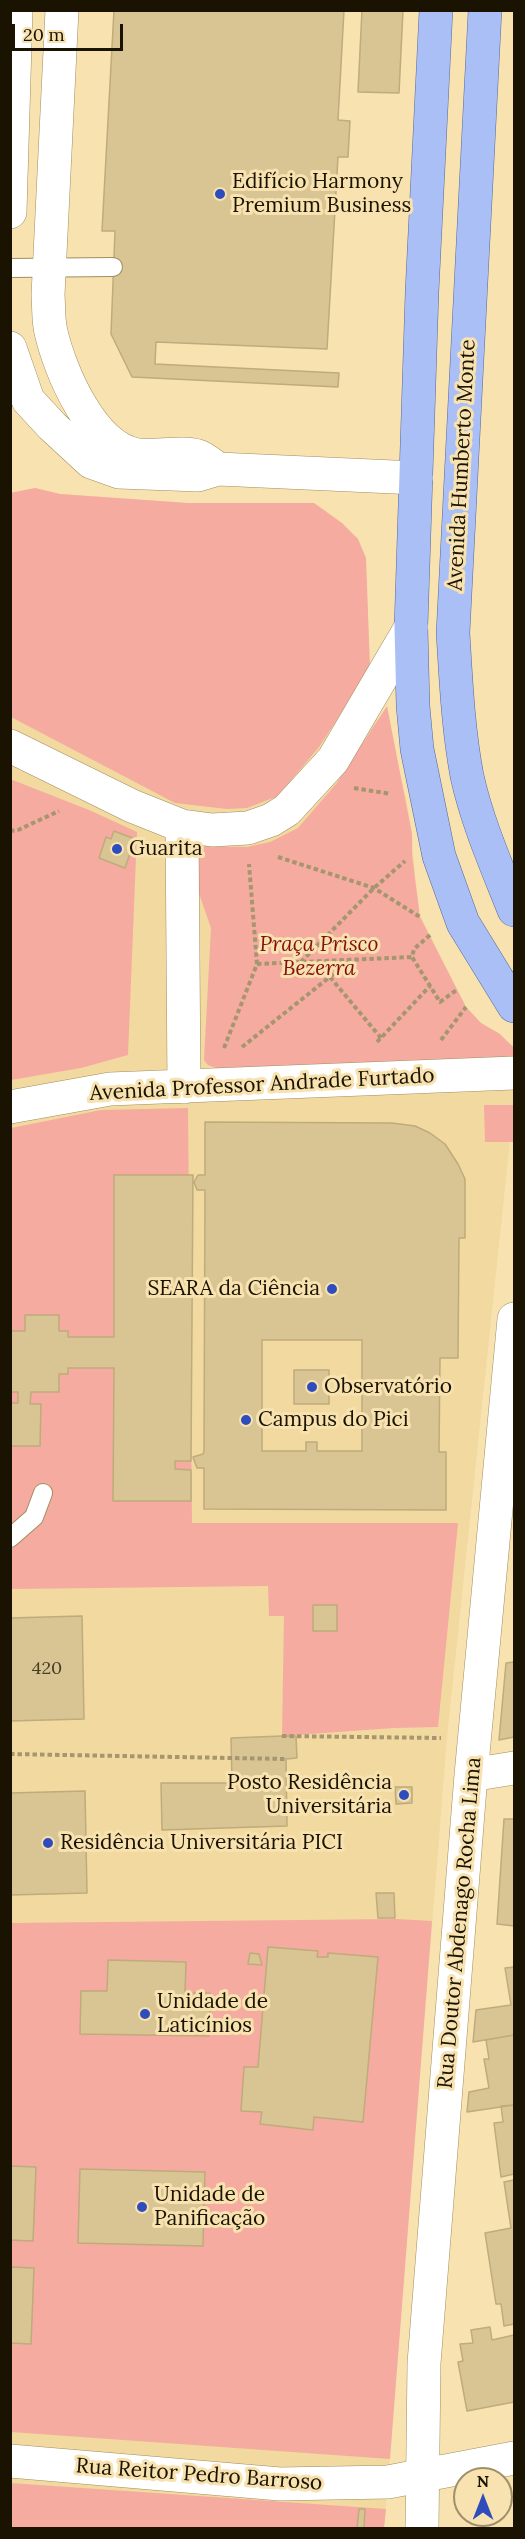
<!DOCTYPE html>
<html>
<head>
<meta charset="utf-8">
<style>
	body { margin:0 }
	#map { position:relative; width:525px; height:2539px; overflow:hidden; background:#f7e2b0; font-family:Lora,serif }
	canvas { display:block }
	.frame { position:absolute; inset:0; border:12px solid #1a1302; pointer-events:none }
	.north { position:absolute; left:453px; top:2467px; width:60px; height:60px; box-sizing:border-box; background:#f7e2b0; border:2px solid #9f8f6a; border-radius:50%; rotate:0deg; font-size:16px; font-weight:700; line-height:24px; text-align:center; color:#1a1302 }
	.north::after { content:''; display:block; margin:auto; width:21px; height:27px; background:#2f4cbd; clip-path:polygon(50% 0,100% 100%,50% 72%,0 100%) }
	.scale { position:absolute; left:12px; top:24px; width:111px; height:27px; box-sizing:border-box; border:3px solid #1a1302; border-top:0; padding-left:8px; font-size:18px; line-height:21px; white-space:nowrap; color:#1a1302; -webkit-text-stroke:4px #f7e2b0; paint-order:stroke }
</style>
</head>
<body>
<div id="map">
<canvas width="525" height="2539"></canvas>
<div class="frame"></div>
<div class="north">N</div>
<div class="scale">20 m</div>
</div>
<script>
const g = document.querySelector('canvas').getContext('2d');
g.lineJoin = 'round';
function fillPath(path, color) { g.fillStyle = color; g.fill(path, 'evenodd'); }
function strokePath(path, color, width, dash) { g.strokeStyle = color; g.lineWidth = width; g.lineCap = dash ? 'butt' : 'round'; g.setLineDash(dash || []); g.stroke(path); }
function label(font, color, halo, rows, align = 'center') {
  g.font = font + ' Lora,serif'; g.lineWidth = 6; g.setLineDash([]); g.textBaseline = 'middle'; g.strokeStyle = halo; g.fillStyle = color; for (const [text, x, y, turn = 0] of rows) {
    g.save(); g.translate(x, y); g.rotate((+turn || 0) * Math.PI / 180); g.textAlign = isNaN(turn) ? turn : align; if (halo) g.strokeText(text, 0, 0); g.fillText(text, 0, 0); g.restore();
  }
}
const built = new Path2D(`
	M35,488l25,6 128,9h126l28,20 16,16 8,19 5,143 35,96 6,37 5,75 49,98 15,16 33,23v56l-67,635 -63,791h-373l-1,-2035z`);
const green = new Path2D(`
	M35,488l25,6 128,9h126l28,20 16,16 8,19 4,111 -51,78 -41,49 -31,12 -20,1 -52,-6 -164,-86 -1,-224z
	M387,706l25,128v20l8,63 46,90 15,16 19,11 13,13 1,11 -159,8 -139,2 -8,-3 -4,-5 7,-132 -17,-49 -1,-17 7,-16 47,1 23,-5 28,-14 38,-44z
	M10,779l79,31 48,22 -9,223 -47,13 -70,12z
	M484,1105h30v37h-29z
	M188,1108l4,415h266l-20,204 -44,1 -112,8 2,-120h-15l-1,-30 -257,3v-461l90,-18z
	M397,1919l35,2 -42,538 -379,-27 -1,-509z
	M10,2483l376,26 -2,19h-373z`);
const building = new Path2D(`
	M114,10h230l-6,110 12,1 -2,36h-10l-11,192 -171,-7 -1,22 184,9 -1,14 -206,-10 -21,-43 4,-103h-13z
	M362,10h41l-4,83 -41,-1z
	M114,831l21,8 -10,29 -26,-10 7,-21 5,2z
	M205,1122l187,1 23,3 15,7 15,11 13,20 7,15v59h-6l-1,120h-18l-1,94h7v58l-242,-1v-41h-7l-4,-11 10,-3 1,-3 1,-261h-8l-3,-8 4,-7h7zM262,1340h100v111h-45v-9h-11v9h-44z
	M114,1175h79l-2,286h-16v8l16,1v31h-78l1,-133h-46v6h-9v18h-28l-1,12h11l-1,42h-30v-43h8v-11h-8v-61h15v-16h34v16h9v6h46z
	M294,1370h35v34h-35z
	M313,1605h24v26h-24z
	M82,1616l2,103 -74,2v-103z
	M514,1662v75l-15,3 7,-77z
	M282,1736h14l1,22 -11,1 1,67 -125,4 -1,-47h71l-1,-45z
	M395,1787h17v16l-16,1z
	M85,1791l2,102 -77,2v-102z
	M504,1819h10v107l-17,-2z
	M376,1893h18l1,25h-17z
	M268,1947l50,4 -1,6h11v-4l50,4 -15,165 -49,-5 -1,13 -53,-6 2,-12 -21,-1 3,-44h14z
	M250,1953l9,1 3,11 -14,-1z
	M108,1960l78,2 -1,31h25l-1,43 -129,-2 1,-43h26z
	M514,1967v68l-41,7 3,-32 35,-5 -6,-37z
	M514,2035v70l-47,7 2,-20 20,-4 -5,-29h5l-3,-19z
	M514,2105v69l-13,3 -7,-54 9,-1 -2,-16z
	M10,2166l26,1 -3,74 -23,-1z
	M80,2169l125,3 -2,74 -125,-3z
	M514,2180v144l-10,2 -3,-22h-5l-11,-71 26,-5 -7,-46z
	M10,2267l24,1 -3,76 -21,-1z
	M490,2327l2,13 22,-5v67l-47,9 -9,-49 5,-1 -3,-17 13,-1 -2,-13z
	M359,2509h6l-1,19h-7z`);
const path = new Path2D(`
	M354,788l37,6
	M10,831l8,-1 41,-19
	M278,857l96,31 46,29
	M430,935l-16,14 -2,8 28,45 18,-13
	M301,962l73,-74 31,-27
	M257,964l155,-7
	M330,977l51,61
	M441,1040l25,-33
	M377,1042l53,-56
	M242,1047l109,-87
	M224,1048l33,-84 -8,-100
	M282,1736l159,2
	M10,1754l276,5`);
const service = new Path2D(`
	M10,268l103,-1
	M10,1538l24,-21 9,-24`);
const minor = new Path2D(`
	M62,10l-14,285c1,12 0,25 3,37 9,39 41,116 87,123 18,2 44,-4 60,1 7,2 14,9 20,13
	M10,212l6,-202
	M10,348l18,52 24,26 39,36 28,10 79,3 20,-6 198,9
	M10,746l122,60 50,20 30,4 36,-2 23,-8 16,-10 46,-50 78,-133
	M182,826l2,261
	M10,1107l100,-18 404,-16
	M471,1775l43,-7
	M10,2461l270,23 108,-2 126,-24
	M422,2528l2,-165 47,-588 43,-456`);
const primary = new Path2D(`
	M436,10l-14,282 -11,335 2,79 4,43 22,107 24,67 51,83
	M485,10l-32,623c3,48 5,95 14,143 10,46 30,91 47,134`);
const markers = [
	[220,194,6,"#2f4cbd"],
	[117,849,6,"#2f4cbd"],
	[332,1289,6,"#2f4cbd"],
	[312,1387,6,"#2f4cbd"],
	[246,1420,6,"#2f4cbd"],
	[404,1795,6,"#2f4cbd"],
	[48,1843,6,"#2f4cbd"],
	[145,2014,6,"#2f4cbd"],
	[142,2207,6,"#2f4cbd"]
];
const numberNames = [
	["420",47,1669]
];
const poiNames = [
	["Edifício Harmony",232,182],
	["Premium Business",232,206],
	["Guarita",129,849],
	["SEARA da Ciência",320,1289,"right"],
	["Observatório",324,1387],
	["Campus do Pici",258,1420],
	["Posto Residência",392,1783,"right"],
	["Universitária",392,1807,"right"],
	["Residência Universitária PICI",60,1843],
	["Unidade de",157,2002],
	["Laticínios",157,2026],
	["Unidade de",154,2195],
	["Panificação",154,2219]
];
const streetNames = [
	["Avenida Humberto Monte",462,465,-87],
	["Avenida Professor Andrade Furtado",262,1085,-3],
	["Rua Doutor Abdenago Rocha Lima",460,1923,-85],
	["Rua Reitor Pedro Barroso",199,2475,4]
];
const parkNames = [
	["Praça Prisco",319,945],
	["Bezerra",319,969]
];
fillPath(built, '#f1d99f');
fillPath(green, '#f5aba0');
fillPath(building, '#d9c494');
strokePath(building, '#bfab7b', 1.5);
strokePath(service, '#a18e5f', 20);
strokePath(minor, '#a18e5f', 34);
strokePath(primary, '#54679e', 34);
strokePath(path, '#a69670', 4, [4.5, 3]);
strokePath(service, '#fff', 18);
strokePath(minor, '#fff', 33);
strokePath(primary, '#abbff7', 33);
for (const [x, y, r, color] of markers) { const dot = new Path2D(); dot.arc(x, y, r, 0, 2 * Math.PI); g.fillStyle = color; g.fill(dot); strokePath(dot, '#f7e2b0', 2); }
label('18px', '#4a3f26', null, numberNames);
label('21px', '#1a1302', '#f7e2b0', poiNames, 'left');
label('21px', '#1a1302', '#f7e2b0', streetNames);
label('italic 21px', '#850f0f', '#f7e2b0', parkNames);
</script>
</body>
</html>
